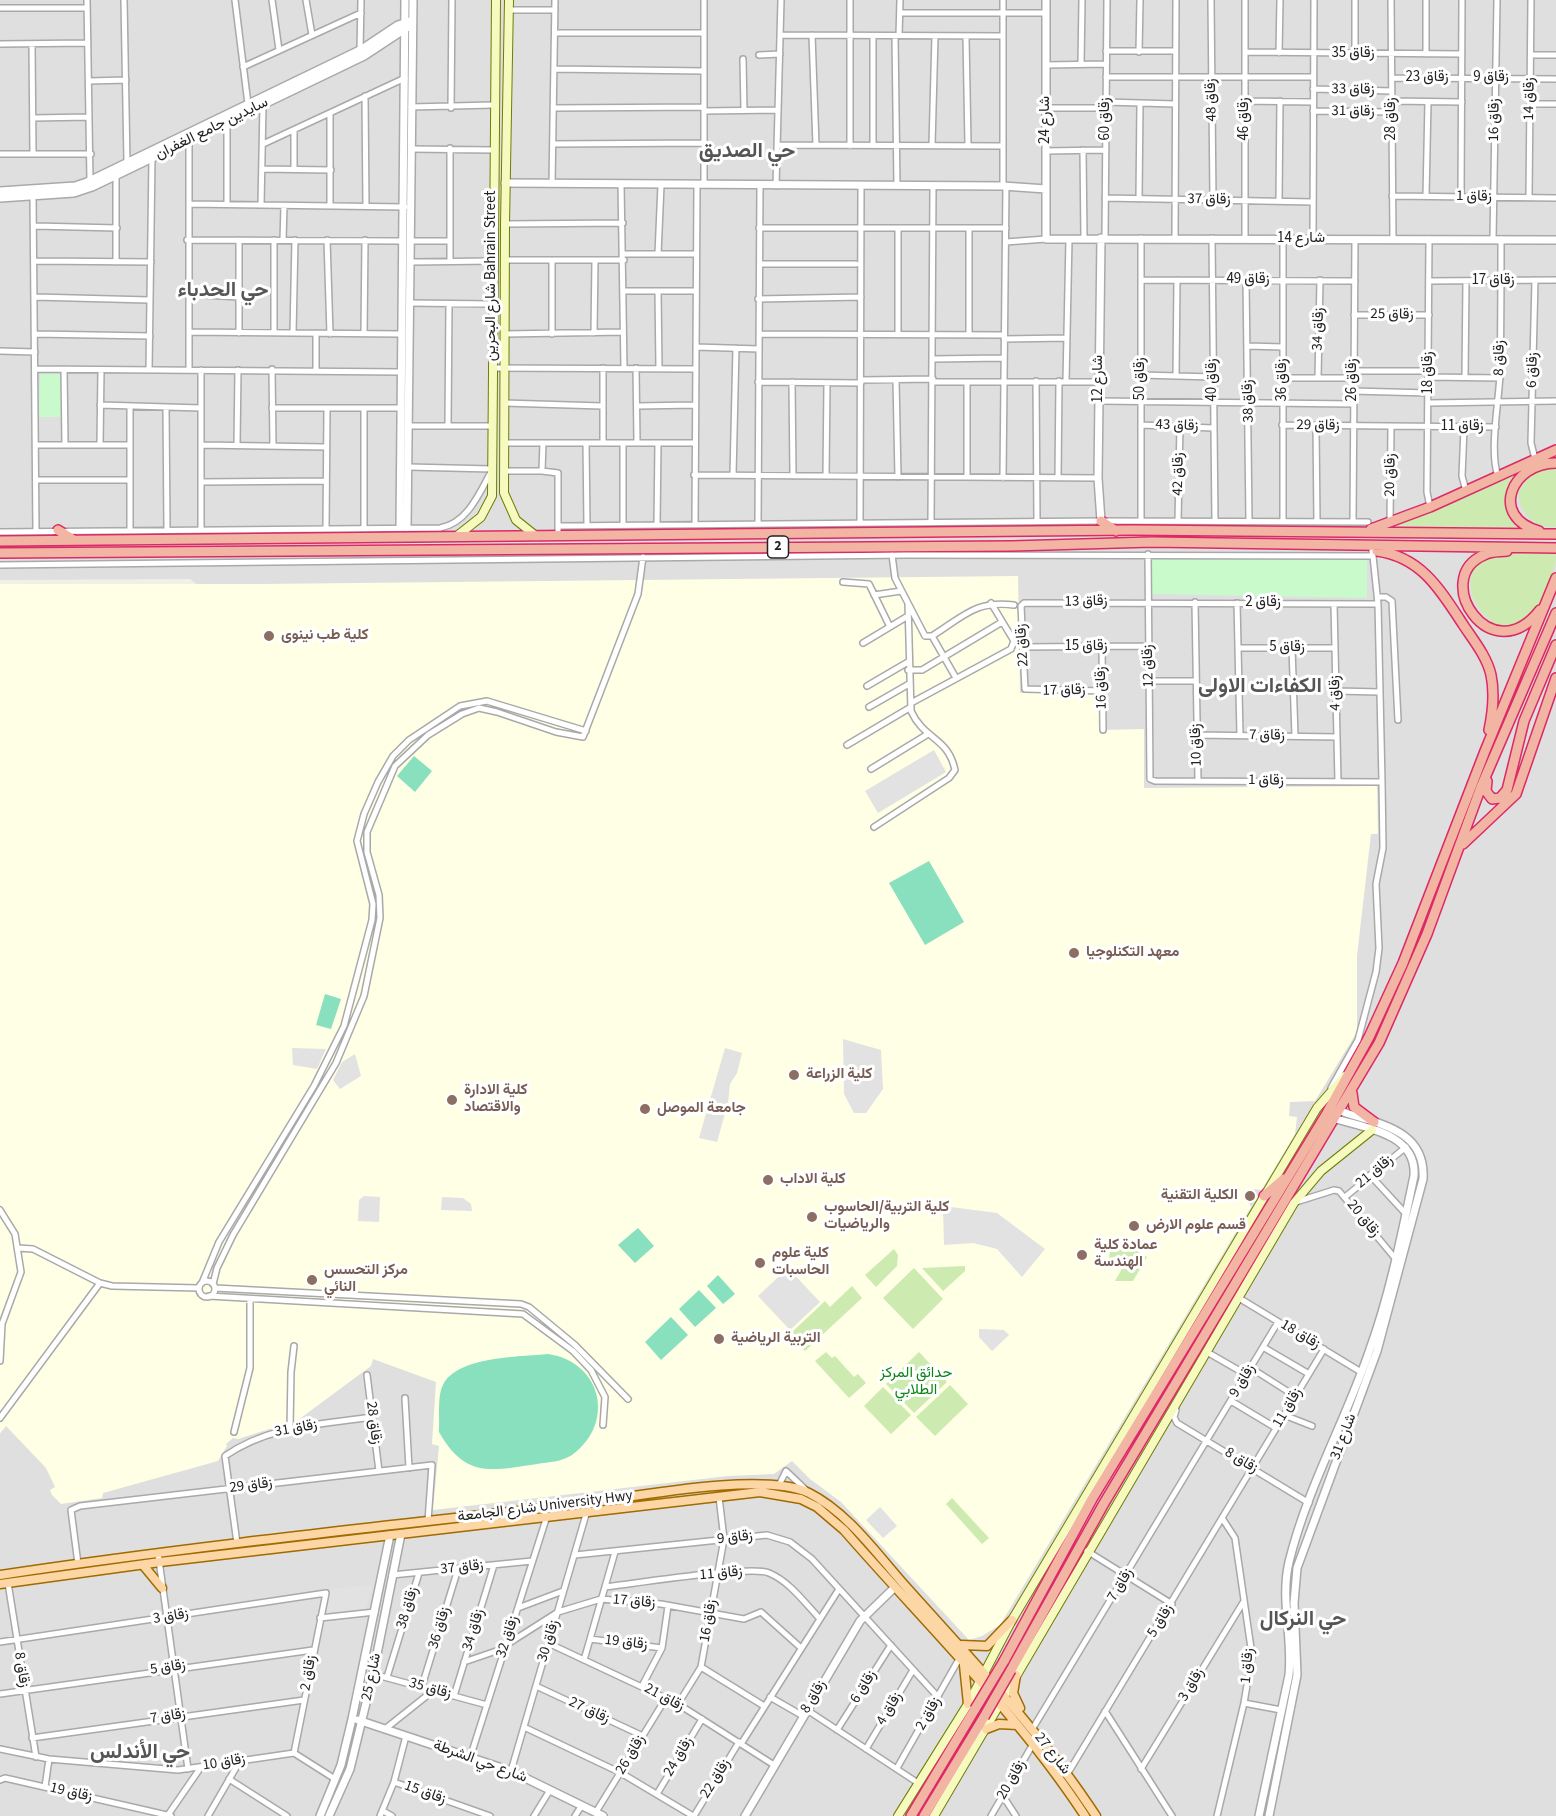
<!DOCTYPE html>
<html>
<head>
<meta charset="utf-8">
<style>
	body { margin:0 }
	canvas { display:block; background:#f2efe9 }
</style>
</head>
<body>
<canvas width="1556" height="1816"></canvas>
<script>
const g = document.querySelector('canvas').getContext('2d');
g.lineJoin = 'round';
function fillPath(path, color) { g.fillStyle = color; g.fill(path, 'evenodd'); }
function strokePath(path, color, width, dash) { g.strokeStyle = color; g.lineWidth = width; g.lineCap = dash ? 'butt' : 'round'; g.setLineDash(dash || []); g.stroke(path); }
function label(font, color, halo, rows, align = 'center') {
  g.font = font + ' "Source Sans 3",Vazirmatn,sans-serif'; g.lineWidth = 6; g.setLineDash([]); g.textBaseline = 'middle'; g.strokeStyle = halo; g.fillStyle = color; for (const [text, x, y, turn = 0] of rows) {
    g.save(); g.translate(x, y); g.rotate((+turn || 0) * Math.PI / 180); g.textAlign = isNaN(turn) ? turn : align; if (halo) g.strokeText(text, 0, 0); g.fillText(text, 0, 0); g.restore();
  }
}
const residential = new Path2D(`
	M0,0h1556v1816h-1556v-382l6,-8 224,-816 -40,-31 -190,1z`);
const education = new Path2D(`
	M1018,576l2,117h82l1,37 41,-1v59l233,-2 1,48h-7l-14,122v76l-42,69 -25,1 -1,14 8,1 -2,17 -31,52 -3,4 -6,-1 -7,10 3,8 -251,418 -18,11 -13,4 -128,-138 -31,-23 -18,-18 -18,13 -46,2 -295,34 6,-64 -7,-2 4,-62 -63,-23 -2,7 -73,54 -60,19 -5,-1 -7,6 1,2 -9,15 -115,32 -1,5 -41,6 -9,-9 -2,-5 5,-3 -9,-19 -40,-42 -6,7v-849h261z`);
const grass = new Path2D(`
	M1556,466v61c-23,1 -35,-13 -38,-34l12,-18z
	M1522,471l-13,27 16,29 -130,1v-3z
	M1556,554c0,14 -6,26 -12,39 -34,86 -110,-18 -53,-37 16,-5 48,-2 65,-2z
	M1111,1236l36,21 -14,24h-18l8,-14 -14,-7z
	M894,1249l4,6 -1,11 -21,21 -11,-12z
	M965,1266v5l-22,20 -21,-23z
	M914,1268l29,31 -30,30 -30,-31z
	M852,1286l10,12 -57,53 -16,-16 36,-34 5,6z
	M826,1352l6,6 3,-2 19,21 4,-3 8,9 -17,15 -34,-37z
	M919,1352l28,30 -33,31 -28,-29z
	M950,1385l18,19 -33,32 -19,-19z
	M883,1387l28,28 -20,19 -27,-28z
	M952,1498l37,40 -7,6 -36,-40z`);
const park = new Path2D(`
	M40,374h22l-1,43h-22z
	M1150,557l217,1v40l-215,-4z`);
const pitch = new Path2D(`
	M414,756l18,15 -17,21 -18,-16z
	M929,861l35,61 -39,23 -36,-62z
	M325,994l16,5 -10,30 -15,-4z
	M638,1228l16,18 -19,17 -17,-18z
	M718,1275l17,19 -12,10 -16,-18z
	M699,1290l17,18 -21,19 -16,-18z
	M671,1317l17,18 -27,25 -16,-18z
	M548,1354c54,8 68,69 24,101 -11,7 -23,7 -35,9 -47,7 -72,14 -98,-32 1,-14 -2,-36 4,-47 14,-29 77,-28 105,-31z`);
const parking = new Path2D(`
	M934,750l12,22 -68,41 -13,-22z
	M843,1039l38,11 2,39 -17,24h-12l-10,-19z
	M292,1048l34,1 -9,20 -24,-4z
	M725,1048l17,5 -5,20 -7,11 -2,19 -11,39 -18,-4z
	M355,1054l6,22 -21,13 -7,-9 9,-18z
	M364,1196l16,1 -1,25 -21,-1 1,-21z
	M442,1197l21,1 8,6 1,7 -31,-1z
	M943,1206l54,7 48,36 -23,28 -25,-28 -24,-6 -29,2z
	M788,1268l32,34 -30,28 -32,-34z
	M979,1329l25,1 5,5 -17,16 -13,-14z
	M880,1507l17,19 -14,12 -17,-18z
	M373,1585l-8,26 -41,5 6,-27z`);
const minor = new Path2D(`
	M87,0l3,180
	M124,0l3,162
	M235,0l13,104
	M272,0l7,50
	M306,0l6,35
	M704,0v185
	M1211,0l2,200
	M1245,0v238
	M1355,0v53
	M1391,0l2,238
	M0,8h87
	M509,10h46
	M900,13h146
	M555,33h149
	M780,35l223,1
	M812,35l4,110
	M873,36v109
	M895,36l2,150
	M899,36l1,-36
	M966,37l2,108
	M0,44l88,-1
	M32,45l1,108
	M360,51l1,-51
	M1106,51h69
	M1139,52l1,-52
	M1245,52l217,2
	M1279,53l1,-53
	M1426,54v-54
	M759,55l21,-1
	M1531,55h25
	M743,59l1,51
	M1081,64l1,-64
	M1046,65l60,-1
	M243,67l118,-54
	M554,69l150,2
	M1106,77h207
	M1392,78l164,1
	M89,81l37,-1
	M1313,89l79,2
	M365,96l1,110
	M1245,101l68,1
	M1392,101l70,1
	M1106,102l69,2
	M1530,104h26
	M411,107l82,-2
	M451,108l1,-108
	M554,108l150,-1
	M1046,108h60
	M704,111l74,-1
	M1313,111l79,1
	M33,118l56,-1
	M227,122v82
	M263,144l142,-66
	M553,144l150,-1
	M778,145l225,1
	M932,145l3,-109
	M850,146v-146
	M411,149l82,1
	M1083,150l1,88
	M1046,151l60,-1
	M0,154h91
	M262,169l69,1
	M294,169v-38
	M116,176v86
	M552,184l3,-184
	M621,184l3,184
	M776,186l5,-186
	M1003,186v-186
	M33,196l3,335
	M1392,196l164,2
	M1426,196l2,-94
	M1461,196l1,-196
	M1529,197l2,-197
	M1105,198l208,4
	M1139,199l1,-96
	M1279,201l1,-100
	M190,204l215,3
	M261,205l2,-100
	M330,205v-91
	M505,224l118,-1
	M35,226l82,2
	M759,228h247
	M1105,238l2,-238
	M1175,238l1,-238
	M1212,238l3,283
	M1313,239l1,-239
	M1429,239l-2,253 3,15
	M1493,239l4,-239
	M187,240l216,1
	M283,240l1,-34
	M327,240l3,94
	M411,241h39
	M1006,242l40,-3
	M624,254h72
	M658,254l3,-69
	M505,260h119
	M36,261l115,1
	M450,261v-113
	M411,262l82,-1
	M760,264h96
	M1141,280l214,1
	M1246,280l3,241
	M1535,280l-4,163 4,16
	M1429,281l127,-1
	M624,291h72
	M658,291l1,78
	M188,294l51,3
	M35,297l114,3
	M758,299l103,-2
	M409,303l83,1
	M1354,315h75
	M189,332l212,2
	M239,333v-93
	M274,333v-93
	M293,333l2,-93
	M594,333l1,-73
	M35,334l115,2
	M364,334l1,-94
	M505,334l118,-2
	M552,334v-74
	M759,334l245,1
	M898,334v-106
	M969,335v-107
	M1004,339l63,-1
	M1248,346l35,1
	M696,347l63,2
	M0,351l35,1
	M933,359l70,-1
	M492,368l203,1
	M636,368l1,73
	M36,369l366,3
	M64,369l1,75
	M272,369l1,77
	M149,370l3,-212
	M189,370v-232
	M316,370v-37
	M1353,371h76
	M1141,375l72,2
	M1176,376l1,-96
	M1429,377l71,1
	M1465,377l1,-96
	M1283,378h70
	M1318,378l2,-98
	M861,380l72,-1
	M896,380l2,97
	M1036,381l1,140
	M1066,381l3,-142
	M758,382l103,1
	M792,382l1,94
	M933,382h166
	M1352,391l77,2
	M1099,401l254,3
	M504,403l98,3
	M1429,403l127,-2
	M100,405l101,3
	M130,406v124
	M638,406l56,-1
	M166,407l1,123
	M272,408h130
	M448,425l1,-121
	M1141,425l72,3
	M1282,425l214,2
	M408,426h84
	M1316,426l1,96
	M1464,428l-2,48 4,15
	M603,442v-74
	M504,443h190
	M543,443l-1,28 16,2v64
	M586,443l1,82
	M100,444l1,-74
	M37,445h93
	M201,445l125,2
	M237,445l1,-75
	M408,467l84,2
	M504,471h38
	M694,475l404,3
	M733,475l3,-127
	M826,476l1,-93
	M1498,476c-9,-24 1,-75 2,-102 1,-45 1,-90 1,-135
	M967,477v-95
	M1003,478l3,-292
	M1058,478l1,-97
	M37,480h93
	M201,482l125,-1
	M1141,521v-283
	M1178,521l2,-95
	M1283,521v-282
	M931,522l2,-335
	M1353,522l2,-283
	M860,523l1,-336
	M1390,523l1,-96
	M695,524l2,-339
	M758,524l2,-338
	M623,525v-82
	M657,525l1,-82
	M558,526l543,-5 267,1
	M364,527v-118
	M326,528l1,-119
	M201,529v-159
	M0,532l440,-4c28,-5 40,-36 52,-58
	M1148,554l2,225 5,2 227,1
	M892,555l3,23 30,58h7c32,-20 44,-36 82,-31
	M0,565l907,-10 466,1 -1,-5
	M843,582l26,2 21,43
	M874,595l27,-4
	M1378,597h8l6,4 6,119
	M1195,602l3,178
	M1237,603l3,132
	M1334,604l4,178
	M932,636l24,42
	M863,643l45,-27
	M1023,647l126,-1
	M1102,647l1,83
	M1238,648h97
	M1292,648l3,88
	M908,670h14l80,-48
	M1149,681h47
	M867,686l41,-24
	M1103,691l-78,-2 -4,-83 3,-3 354,1
	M1336,691l44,1
	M911,703l100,-54 3,-8 -23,-38
	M869,707l40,-23
	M1197,735l140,2
	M847,745l64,-38
	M871,769l57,-35
	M874,827l75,-49 6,-8c-7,-33 -31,-30 -44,-59l-3,-107
	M1331,1088l27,-48 18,-68 3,-24 -3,-64 7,-36 -1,-66 -4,-178 -5,-48
	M1370,1175l36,39
	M1345,1197l61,-50
	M1296,1202l38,-12 5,1 55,66
	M0,1210l15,24 6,38 -19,52 -2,37
	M18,1248l15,1 67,34 12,3 87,2
	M199 1289a8 8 0 1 1 16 0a8 8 0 1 1-16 0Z
	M202,1283l17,-41 95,-156 30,-60 28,-106 1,-16 -16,-63 7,-27 14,-32 15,-26 16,-16 51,-34 27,-5 99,30
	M213,1284l4,-16 16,-33 103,-172 28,-67 16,-78 -1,-23 -12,-43v-20l28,-66 33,-31 34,-21 17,-6 18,4 59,20 27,5 55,-143 5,-37
	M215,1288l306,16 8,3 46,38 53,54
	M209,1296l314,18 50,37 18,19 14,27 -2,28
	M1239,1298l122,74
	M1263,1347l46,27
	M1207,1352l40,23
	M1251,1368l44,28
	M367,1375l12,96
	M405,1398l4,70
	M1231,1401l45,27
	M1176,1410l-2,7 3,6 132,80
	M1284,1415l28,11
	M0,1418l100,-135
	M290,1429l1,-57 3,-26
	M234,1432l16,-64v-69
	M779,1485l7,-14 21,20
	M237,1543l-12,-87c45,-31 94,-31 147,-39
	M1087,1551l85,53
	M158,1553l30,216
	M575,1555l192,-20 23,7 22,17 126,138
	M78,1564l-7,-54 9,-4 352,-41 -4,56
	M392,1575l140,-14
	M8,1583l28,174
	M605,1587c27,-3 146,-22 164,-14 20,8 36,30 51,46
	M518,1608l45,-17
	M320,1618l55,-6
	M590,1639l72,9
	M0,1642l326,-49 -32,160
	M548,1643l130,61 96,61
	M506,1645l52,-33 43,-13 60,5 83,15 17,-7 40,36
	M584,1660l31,-108
	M464,1662l41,-14
	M701,1667l63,39
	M373,1674l114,31
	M387,1677l32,-104
	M422,1686l36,-117
	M536,1686l107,50
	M642,1686l20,-38 6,-42
	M0,1694l313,-44
	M454,1696l40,-131
	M770,1697l33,19
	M1244,1703l37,7
	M678,1704l23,-37 23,-128 -5,-42
	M807,1710l111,73
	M1105,1711l67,105
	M524,1727l97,46 72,43
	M1033,1728l245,-406
	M385,1729l49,-39
	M837,1730l54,-85
	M32,1738l272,-38
	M741,1744l98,-155
	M0,1749l49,10 129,11 116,-17 41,26
	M866,1749l47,-79
	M470,1758l77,-242
	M897,1768l62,-109
	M1141,1769l103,-168
	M511,1771l76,-260
	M1068,1773l256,-424
	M229,1779l58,37
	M0,1780l5,-2 166,38
	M394,1782l96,34
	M45,1787l4,-28
	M657,1794l45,-75
	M1003,1796l13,20
	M383,1811l9,5
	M596,1812l70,-114
	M168,1815l33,-48
	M208,1816l33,-57
	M380,1816l14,-34 12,-46
	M534,1816l16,-26
	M575,1816l7,-11
	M694,1816l45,-74
	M991,1816l42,-72
	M1217,1816l27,-113 8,-48 -17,-117 -13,-20`);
const tertiary = new Path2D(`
	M1046,0v239l510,1
	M505,183l498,3 43,3
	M0,191l75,-5 12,-4 275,-133 36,-24 12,-4
	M0,198l74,-5 18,-6 272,-131 44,-29
	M1101,238l-3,240 3,43
	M400,527l5,-527
	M407,527l6,-527
	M358,1720l153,51 92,45
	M320,1816l21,-51 11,-46 38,-184
	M329,1816l21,-47 23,-95 28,-140
	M745,1816l115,-195 35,-34
	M1259,1816l30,-141c4,-38 -9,-75 0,-113 18,-74 57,-142 81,-213 20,-55 32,-116 44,-173 3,-42 -47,-48 -78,-57
	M1269,1816l28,-141 -3,-72 3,-35 80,-217 46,-172c3,-50 -45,-55 -83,-68`);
const secondary = new Path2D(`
	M509,0l-4,224 -1,269 12,27 20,16
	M457,536l24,-19 11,-21 4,-496
	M898,1816l70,-112 44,-84 305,-512 28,-32
	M934,1816l360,-613 27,-32 51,-41`);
const primary = new Path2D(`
	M143,1565l19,23
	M0,1575c193,-29 386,-49 580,-71 54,-7 183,-33 229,-11 40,20 70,64 99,96 66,74 134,144 188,227
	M0,1584l160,-22 600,-70 41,7 16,8 27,23c82,94 173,182 241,286
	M962,1645l25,1 25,-26
	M964,1665l4,39
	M1016,1675l-3,18 7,15
	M986,1729l13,-5 18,1`);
const trunk = new Path2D(`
	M1101,521l15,10
	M1371,529l59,-22 126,-57
	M58,530l14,9
	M1539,531c-50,-14 -28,-68 17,-68
	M0,541l1133,-11 423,4
	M1377,551c45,6 64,40 87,75 10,15 23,31 27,49 4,19 2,36 -2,55
	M1507,551c-8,1 -16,0 -23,4 -54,23 7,118 56,55
	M0,553l1012,-7 140,-4 404,6
	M1487,781l-1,10 6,8 8,-1 7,-8 17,-69 32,-76
	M1463,844l53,-50 40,-116
	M1352,1093l2,14 20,15
	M1264,1196l20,-17
	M1004,1661l88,-162 235,-386 42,-76 34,-74 82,-212 71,-173
	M1011,1670l92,-165 276,-462 48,-109 54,-147 75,-174
	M911,1816l64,-107
	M924,1816l60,-99`);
const trunkBridge = new Path2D(`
	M975,1709l29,-48
	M984,1717l27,-47`);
const markers = [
	[269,636,6,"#8d6e63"],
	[1074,953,6,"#8d6e63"],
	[794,1075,6,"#8d6e63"],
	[452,1100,6,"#8d6e63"],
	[645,1109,6,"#8d6e63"],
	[768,1180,6,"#8d6e63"],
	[1250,1196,6,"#8d6e63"],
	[812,1217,6,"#8d6e63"],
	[1134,1226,6,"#8d6e63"],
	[1082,1255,6,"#8d6e63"],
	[760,1263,6,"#8d6e63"],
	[312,1280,6,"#8d6e63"],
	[719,1339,6,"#8d6e63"]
];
const shields = [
	[778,547,21]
];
const shieldNames = [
	["2",778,547]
];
const streetNames = [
	["زقاق 35",1353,54],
	["زقاق 23",1427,78],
	["زقاق 9",1491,78],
	["زقاق 33",1353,90,1],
	["زقاق 14",1530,99,-89],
	["زقاق 48",1212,100,-91],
	["زقاق 31",1353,112,1],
	["زقاق 60",1106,119,-90],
	["زقاق 46",1245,119,-90],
	["زقاق 28",1392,119,-90],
	["شارع 24",1046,120,-90],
	["زقاق 16",1495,120,-89],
	["سايدين جامع الغفران",212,129,-26],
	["زقاق 1",1474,197,1],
	["زقاق 37",1209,200,1],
	["شارع 14",1301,239],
	["شارع البحرين Bahrain Street",492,276,-90],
	["زقاق 49",1248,280],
	["زقاق 17",1493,281],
	["زقاق 25",1392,315,1],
	["زقاق 34",1319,329,-88],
	["زقاق 8",1500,358,-89],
	["زقاق 6",1533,370,-88],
	["زقاق 18",1429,373,-90],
	["شارع 12",1099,379,-90],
	["زقاق 50",1141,379,-90],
	["زقاق 40",1213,380,-90],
	["زقاق 36",1283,380,-90],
	["زقاق 26",1353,380,-90],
	["زقاق 38",1249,401,-91],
	["زقاق 43",1177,426,2],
	["زقاق 29",1318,426,1],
	["زقاق 11",1462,427],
	["زقاق 42",1179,474,-89],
	["زقاق 20",1391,475,-89],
	["زقاق 13",1086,602,-1],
	["زقاق 2",1263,603],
	["زقاق 22",1023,645,-93],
	["زقاق 15",1086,647],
	["زقاق 5",1287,648],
	["زقاق 12",1149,666,-91],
	["زقاق 16",1102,688,-91],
	["زقاق 17",1064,691,-1],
	["زقاق 4",1336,693,-91],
	["زقاق 7",1267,736,1],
	["زقاق 10",1197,745,-91],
	["زقاق 1",1266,781,1],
	["زقاق 21",1375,1172,-39],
	["زقاق 20",1363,1219,51],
	["زقاق 18",1300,1335,31],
	["زقاق 9",1243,1381,-59],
	["زقاق 11",1288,1408,-59],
	["زقاق 28",373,1423,83],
	["زقاق 31",296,1429,-10],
	["شارع 31",1344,1437,-69],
	["زقاق 8",1241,1461,31],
	["زقاق 29",251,1486,-7],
	["شارع الجامعة University Hwy",545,1507,-7],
	["زقاق 9",735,1538,-6],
	["زقاق 37",462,1568,-6],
	["زقاق 11",721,1574,-5],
	["زقاق 7",1121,1585,-59],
	["زقاق 17",634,1602,5],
	["زقاق 38",408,1608,-73],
	["زقاق 3",171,1617,-9],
	["زقاق 16",709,1621,-80],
	["زقاق 5",1161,1621,-58],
	["زقاق 36",440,1628,-73],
	["زقاق 34",474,1630,-73],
	["زقاق 32",508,1637,-72],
	["زقاق 30",549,1641,-73],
	["زقاق 19",626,1643,7],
	["زقاق 1",1248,1666,-85],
	["زقاق 5",168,1668,-8],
	["زقاق 8",21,1670,81],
	["زقاق 2",309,1673,-80],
	["شارع 25",372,1677,-78],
	["زقاق 3",1192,1685,-59],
	["زقاق 6",864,1687,-58],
	["زقاق 35",430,1689,16],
	["زقاق 8",814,1697,-59],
	["زقاق 21",664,1698,28],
	["زقاق 4",890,1709,-59],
	["زقاق 27",589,1711,25],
	["زقاق 2",929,1714,-60],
	["زقاق 7",168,1717,-8],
	["شارع 27",1052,1754,52],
	["زقاق 26",631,1755,-59],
	["زقاق 24",679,1757,-59],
	["شارع حي الشرطة",480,1762,20],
	["زقاق 10",224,1763,-9],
	["زقاق 22",716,1779,-58],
	["زقاق 20",1012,1780,-60],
	["زقاق 19",71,1793,13],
	["زقاق 15",425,1793,20]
];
const educationNames = [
	["كلية طب نينوى",281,636],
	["معهد التكنلوجيا",1086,953],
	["كلية الزراعة",806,1075],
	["كلية الادارة",464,1091],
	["والاقتصاد",464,1108],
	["جامعة الموصل",657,1109],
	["كلية الاداب",780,1180],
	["الكلية التقنية",1238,1196,"right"],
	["كلية التربية/الحاسوب",824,1208],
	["والرياضيات",824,1225],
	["قسم علوم الارض",1146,1226],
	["عمادة كلية",1094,1246],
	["الهندسة",1094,1263],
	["كلية علوم",772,1254],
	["الحاسبات",772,1271],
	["مركز التحسس",324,1271],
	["النائي",324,1288],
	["التربية الرياضية",731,1339]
];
const parkNames = [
	["حدائق المركز",916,1374],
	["الطلابي",916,1391]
];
const districtNames = [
	["حي الصديق",747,152],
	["حي الحدباء",223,291],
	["الكفاءات الاولى",1260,687],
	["حي النركال",1303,1620],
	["حي الأندلس",140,1753]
];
fillPath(residential, '#e0dfdf');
fillPath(education, '#ffffe5');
fillPath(grass, '#cdebb0');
fillPath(park, '#c8facc');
fillPath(pitch, '#88e0be');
fillPath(parking, '#e2e2e2');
strokePath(minor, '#a9a9a9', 8);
strokePath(tertiary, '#a9a9a9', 10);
strokePath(secondary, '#707d05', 10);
strokePath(primary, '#a06b00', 11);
strokePath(trunk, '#dc2a67', 12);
strokePath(minor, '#fff', 5);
strokePath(tertiary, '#fff', 7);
strokePath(secondary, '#f7fabf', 8);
strokePath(primary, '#fcd6a4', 8);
strokePath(trunk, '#f2b4a3', 9);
strokePath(trunkBridge, '#dc2a67', 12, []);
strokePath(trunkBridge, '#f2b4a3', 9);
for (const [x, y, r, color] of markers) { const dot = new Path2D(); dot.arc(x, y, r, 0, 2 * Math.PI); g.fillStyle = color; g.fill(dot); strokePath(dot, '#fff', 2); }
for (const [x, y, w] of shields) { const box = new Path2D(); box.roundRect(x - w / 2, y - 11, w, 22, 4.5); g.fillStyle = '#fff'; g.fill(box); strokePath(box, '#222', 1.5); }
label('bold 14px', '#222', null, shieldNames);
label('15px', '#222', '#fff', streetNames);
label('bold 15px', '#785e54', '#fff', educationNames, 'left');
label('15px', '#0c8416', '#fff', parkNames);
label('bold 21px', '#555', '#fff', districtNames);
</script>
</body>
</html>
